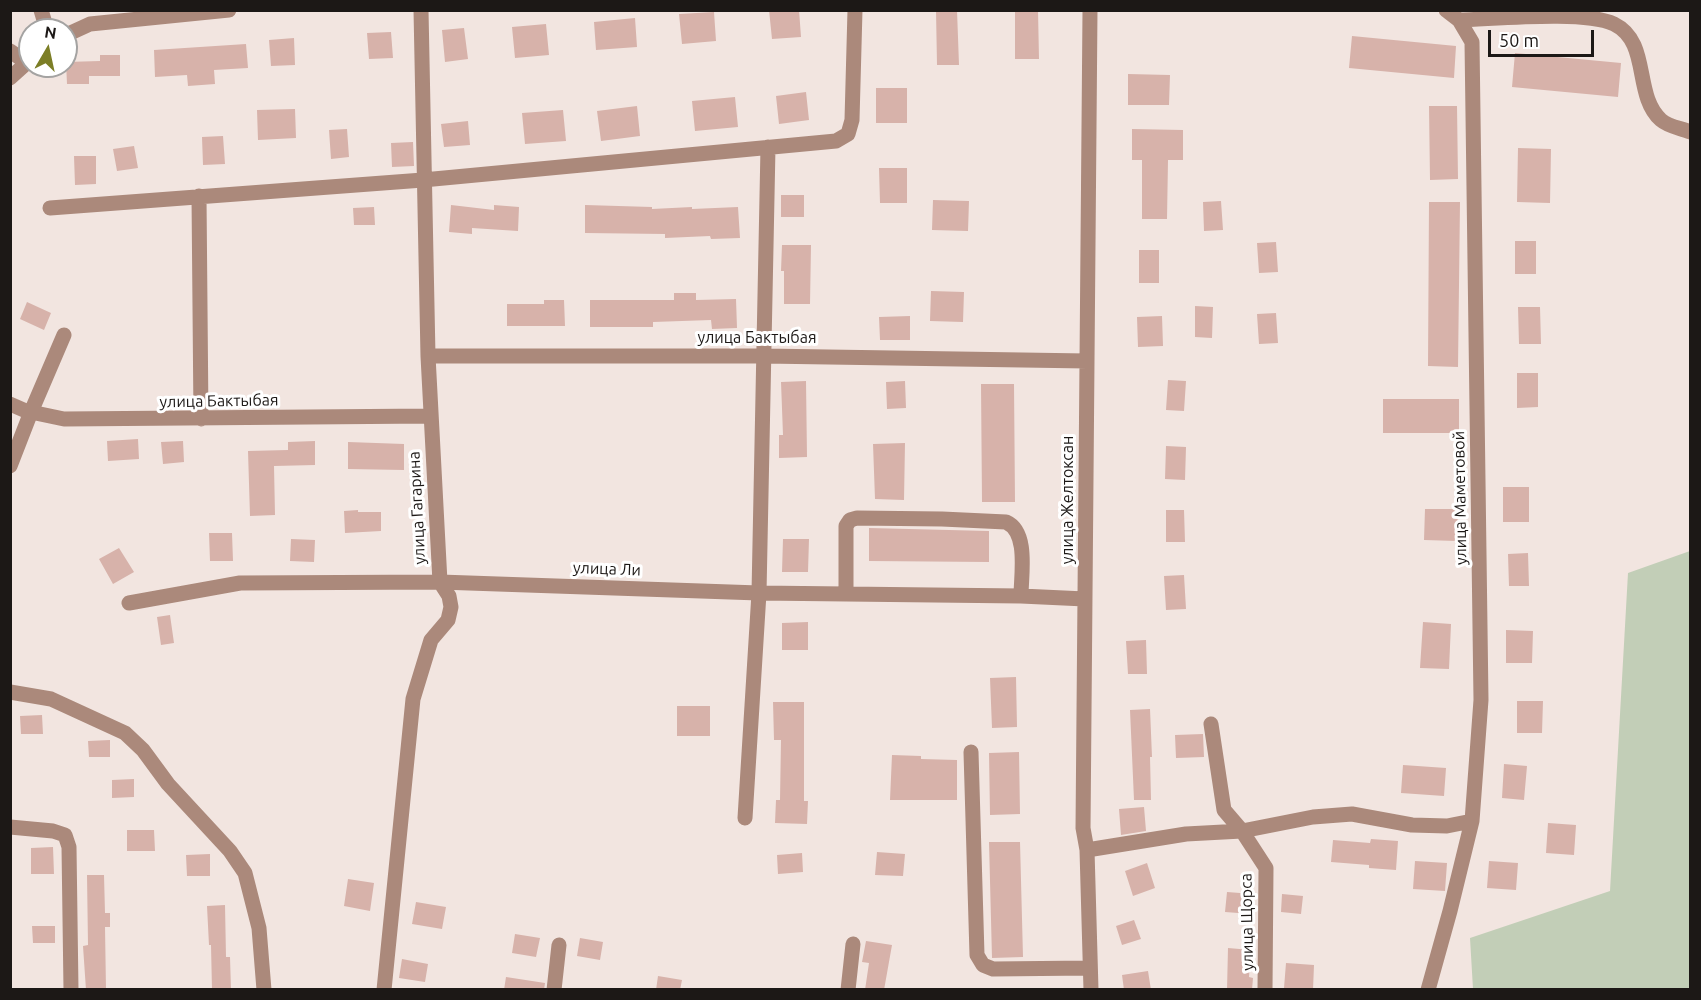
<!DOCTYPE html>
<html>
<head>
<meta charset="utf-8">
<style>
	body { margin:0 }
	#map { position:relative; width:1701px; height:1000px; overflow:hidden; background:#f2e5e0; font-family:Ubuntu,sans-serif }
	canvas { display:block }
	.frame { position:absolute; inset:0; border:12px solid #1c1816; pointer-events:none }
	.north { position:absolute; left:18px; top:18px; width:60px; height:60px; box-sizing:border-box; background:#fff; border:2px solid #a4a3a2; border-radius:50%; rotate:9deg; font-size:16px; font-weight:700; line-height:24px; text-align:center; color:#1c1816 }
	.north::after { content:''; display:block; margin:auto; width:21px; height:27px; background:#7c7e26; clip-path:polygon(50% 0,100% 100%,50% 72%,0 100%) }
	.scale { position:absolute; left:1488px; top:30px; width:106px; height:27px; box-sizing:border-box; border:3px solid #1c1816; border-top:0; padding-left:8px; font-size:18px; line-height:21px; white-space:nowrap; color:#1c1816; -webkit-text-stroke:4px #fff; paint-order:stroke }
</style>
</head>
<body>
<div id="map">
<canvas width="1701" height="1000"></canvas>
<div class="frame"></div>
<div class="north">N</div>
<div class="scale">50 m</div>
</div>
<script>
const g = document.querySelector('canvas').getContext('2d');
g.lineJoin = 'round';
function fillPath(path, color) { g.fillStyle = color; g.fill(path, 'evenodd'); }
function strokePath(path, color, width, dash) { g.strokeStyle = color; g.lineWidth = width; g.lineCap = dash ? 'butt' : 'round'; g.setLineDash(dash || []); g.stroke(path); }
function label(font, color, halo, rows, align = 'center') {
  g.font = font + ' Ubuntu,sans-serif'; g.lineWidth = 6; g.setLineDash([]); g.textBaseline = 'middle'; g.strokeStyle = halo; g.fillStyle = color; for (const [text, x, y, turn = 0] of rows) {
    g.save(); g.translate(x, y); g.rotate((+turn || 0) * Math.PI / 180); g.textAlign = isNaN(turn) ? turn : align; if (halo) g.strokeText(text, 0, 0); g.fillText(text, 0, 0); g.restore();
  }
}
const green = new Path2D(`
	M1690,551v438h-217l-3,-51 140,-47 18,-318z`);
const building = new Path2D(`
	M769,10h30l2,27 -29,2z
	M936,10h21l2,55h-22z
	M1015,10h23l1,49h-24z
	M714,12l2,29 -34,3 -3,-30z
	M635,18l2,29 -41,3 -2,-28z
	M546,24l3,31 -34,3 -3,-31z
	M464,28l4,31 -23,3 -3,-32z
	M391,32l2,26 -24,1 -2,-26z
	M1352,36l104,10 -2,32 -105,-10z
	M294,38l1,27 -24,1 -2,-26z
	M246,44l2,24 -34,2 1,14 -27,2 -1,-11 -32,2 -1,-27z
	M1515,53l106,10 -3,34 -106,-10z
	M100,55h20v21h-31v8h-22l-1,-22 34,-1z
	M1128,74l42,1 -1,30h-41z
	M876,88h31v35h-31z
	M806,92l3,28 -30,4 -3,-28z
	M735,97l3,30 -43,4 -3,-30z
	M637,106l3,30 -39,5 -4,-30z
	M1429,106h28l1,73 -28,1z
	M295,109l1,29 -38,2 -1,-30z
	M563,110l3,31 -41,3 -3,-31z
	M468,121l2,24 -26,2 -3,-23z
	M347,129l2,28 -18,2 -2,-29z
	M1132,129l51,1v30h-15l-1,59h-25v-59h-10z
	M223,136l2,28 -22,1 -1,-28z
	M413,142l1,24 -22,1 -1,-24z
	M134,146l4,22 -21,3 -4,-22z
	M1518,148l33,1 -1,54 -33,-1z
	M74,156h22v28l-21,1z
	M879,168h28v35h-27z
	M781,195h23v22h-23z
	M933,200l36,1 -1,30 -36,-1z
	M1221,201l2,29 -19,1 -1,-29z
	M1429,202h31l-2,165 -30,-1z
	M451,205l43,5v-5l25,2 -1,24 -46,-3v6l-23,-2z
	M585,205l67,2v2l40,-2v2l46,-2 2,31 -29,1 -1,-3 -45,2v-4l-80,-1z
	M374,207l1,18h-21l-1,-17z
	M1515,241h21v33h-21z
	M1276,242l2,30 -19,1 -2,-30z
	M782,245h29l-1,59h-26v-33h-3z
	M1139,250h20v33h-20z
	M931,291l33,1 -1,30 -33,-1z
	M674,293h22v7l40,-1 1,29 -25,1 -1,-9 -58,2v5h-63v-27h84z
	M544,300h20l1,26h-58v-22h37z
	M27,302l24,11 -7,17 -24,-11z
	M1195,306l18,1 -1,31 -17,-1z
	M1518,307h22l1,37h-22z
	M1276,313l2,30 -19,1 -2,-30z
	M910,316v24h-30l-1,-23z
	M1162,316l1,30 -25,1 -1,-30z
	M1517,373h21v34l-21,1z
	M1168,380l18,1 -2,30 -18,-1z
	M806,381l1,76 -28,1v-23h4l-2,-53z
	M905,381l1,27 -19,1 -1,-27z
	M981,384h33l1,118h-33z
	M1383,399h76v34h-76z
	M138,439l1,20 -31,2 -1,-20z
	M183,441l1,21 -21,2 -2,-22z
	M315,441v24l-41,1 1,49 -25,1 -2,-65 40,-1v-8z
	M348,442l56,2v26l-56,-1z
	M905,443l-1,57 -29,-1 -2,-55z
	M1166,446l20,1 -1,33 -20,-1z
	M1503,487h26v35h-26z
	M1425,509h33l-1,32 -33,-1z
	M358,510v2h23v19l-36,2 -1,-22z
	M1166,510h18l1,32h-19z
	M869,528l120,3v31l-120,-1z
	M209,533h23l1,28h-23z
	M291,539l24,1 -1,22 -24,-1z
	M783,539h26l-1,33h-26z
	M119,548l15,24 -21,12 -14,-25z
	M1528,553l1,33h-20l-1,-32z
	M1184,575l2,34 -20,1 -2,-34z
	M170,615l4,28 -13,2 -4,-28z
	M808,622v28h-26v-27z
	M1423,622l28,2 -2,45 -29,-1z
	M1506,630l27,1 -1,32h-26z
	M1146,640l1,34h-19l-2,-33z
	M1016,677l1,50 -25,1 -2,-50z
	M1517,701h26l-1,32h-25z
	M773,702h31v99h4l-1,23 -32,-1 1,-23h4l1,-60h-7z
	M677,706h33v30h-33z
	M1150,709l2,48h-2l1,43h-17l-4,-90z
	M42,715l1,19h-22l-1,-18z
	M1203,734l1,23 -28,1 -1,-23z
	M110,740v17h-21l-1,-16z
	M1019,752l1,62 -30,1 -1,-62z
	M892,755l29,1v3l36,1v40h-67z
	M1504,764l23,2 -3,34 -22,-2z
	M1403,765l43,3 -2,28 -43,-3z
	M134,779v18l-22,1v-18z
	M1144,807l2,24 -25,4 -2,-26z
	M1548,823l28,2 -2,30 -28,-2z
	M127,830h27l1,21h-28z
	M1371,839l27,2 -2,29 -27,-2v-3l-38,-3 2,-22 37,3z
	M989,842h31l3,115 -31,1z
	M53,847l1,27h-23v-26z
	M877,852l28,2 -2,22 -28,-1z
	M802,853l1,19 -25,2 -1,-19z
	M210,854v22h-23l-1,-21z
	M1415,861l32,2 -2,28 -32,-2z
	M1489,861l29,2 -2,27 -29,-2z
	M1147,863l8,25 -22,8 -8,-25z
	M87,875h17l1,38h5v14h-5l1,63h-20l-3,-44 5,-1z
	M348,879l26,4 -4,28 -26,-5z
	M1227,892l26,2 -1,20 -27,-2z
	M1282,894l21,2 -2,18 -20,-2z
	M416,902l30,5 -4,22 -30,-5z
	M225,905l1,52h4l1,33h-19l-1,-45h-2l-2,-39z
	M1134,920l7,19 -19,6 -6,-19z
	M32,926h23v17h-22z
	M515,934l25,4 -4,19 -24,-4z
	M580,938l23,4 -3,18 -23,-4z
	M866,941l26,4 -8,45h-19l4,-27 -7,-1z
	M1228,948l23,2 -2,27 4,1 -1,12h-25z
	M402,959l26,5 -3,18 -26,-4z
	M1286,963l28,2 -1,25 -29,-2z
	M1148,971l3,19h-27l-2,-15z
	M658,976l24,4 -2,10h-24z
	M506,977l39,6 -1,7h-40z`);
const minor = new Path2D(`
	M41,10l6,20
	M1090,10l-7,818 4,22 4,140
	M1459,20c37,-1 125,-10 155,4 37,18 19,71 47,96 8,7 20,8 29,12
	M66,35l24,-11 139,-14
	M10,51l16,11
	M10,78l20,-18
	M199,196l2,223
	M50,208l373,-28 413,-39 12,-7 4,-14 3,-110
	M428,356h336l323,5
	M10,404l16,7 38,8 366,-3
	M10,466l21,-54 33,-77
	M846,594v-68l4,-6 7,-2 85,1 64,3c23,10 15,53 15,74
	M129,603l111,-20 200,-1 319,11 262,3 64,3
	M10,692l41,7 74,34 18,17 25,34 62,67 15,22 14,55 5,62
	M1211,724l13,86 18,21 24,37 -1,122
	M971,752l6,203 6,10 10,4 96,-1
	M745,818l14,-225 9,-446
	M10,827l43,4 12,4 4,12 2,143
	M1087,850l99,-16 56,-3 71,-14 39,-3 60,11 35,1 25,-5
	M384,990l29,-291 18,-59 17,-20 3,-13 -2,-11 -9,-14 -12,-226 -7,-346
	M554,990l5,-45
	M848,990l5,-46
	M1428,990l22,-79 22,-90 9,-121 -9,-658 -13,-22 -13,-10`);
const streetNames = [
	["улица Бактыбая",757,338],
	["улица Бактыбая",219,401,-1],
	["улица Маметовой",1460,498,-91],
	["улица Желтоксан",1068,500,-90],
	["улица Гагарина",417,508,-93],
	["улица Ли",607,569,2],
	["улица Щорса",1247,922,-91]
];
fillPath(green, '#c2ceb7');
fillPath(building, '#d7b2aa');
strokePath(minor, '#ab897b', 15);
label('16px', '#1c1816', '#fff', streetNames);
</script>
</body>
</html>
